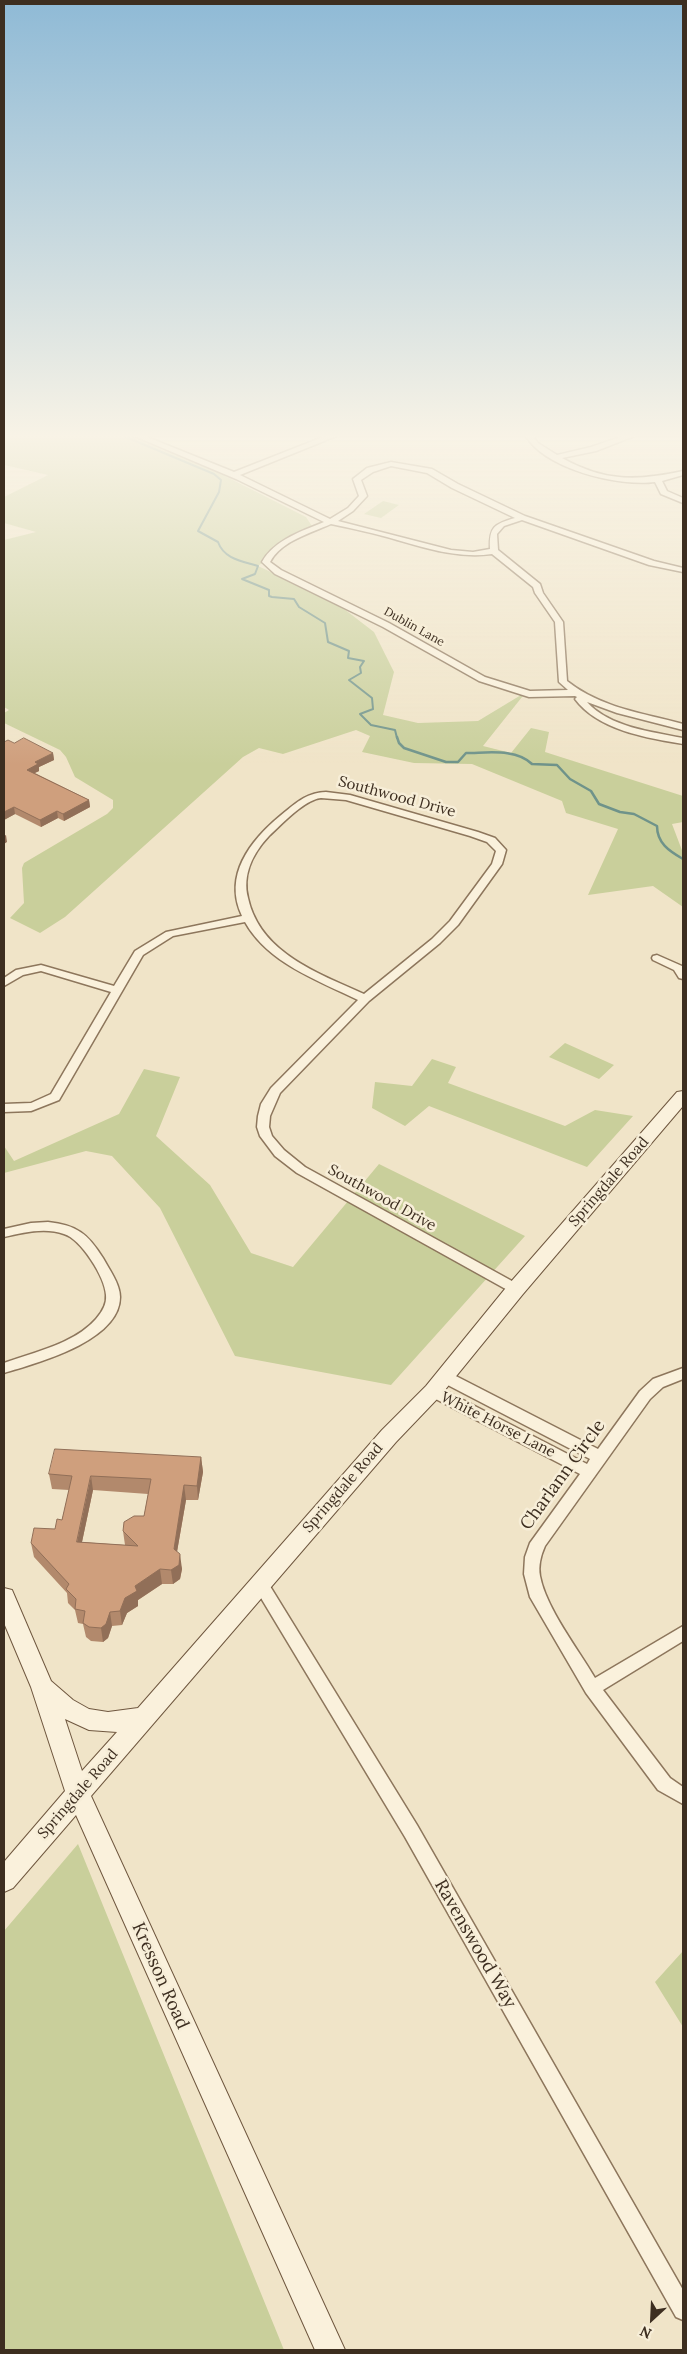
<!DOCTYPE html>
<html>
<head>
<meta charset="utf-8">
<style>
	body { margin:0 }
	#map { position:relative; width:687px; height:2354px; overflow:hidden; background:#f0e4c8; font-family:Lora,serif }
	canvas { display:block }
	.frame { position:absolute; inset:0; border:5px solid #3d2e20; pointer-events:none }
	.north { position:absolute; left:627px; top:2294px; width:50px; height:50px; -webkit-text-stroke:4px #f7eed8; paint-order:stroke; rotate:205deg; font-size:14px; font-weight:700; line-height:20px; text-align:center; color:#3d2e20 }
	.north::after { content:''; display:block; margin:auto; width:18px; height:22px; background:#3d2e20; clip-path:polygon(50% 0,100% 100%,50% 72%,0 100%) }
</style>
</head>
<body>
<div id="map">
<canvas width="687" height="2354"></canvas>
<div class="frame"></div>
<div class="north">N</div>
</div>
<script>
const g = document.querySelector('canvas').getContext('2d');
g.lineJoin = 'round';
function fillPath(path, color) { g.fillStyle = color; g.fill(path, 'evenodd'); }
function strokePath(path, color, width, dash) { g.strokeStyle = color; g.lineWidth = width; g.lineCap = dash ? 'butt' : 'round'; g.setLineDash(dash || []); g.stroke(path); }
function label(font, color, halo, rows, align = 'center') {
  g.font = font + ' Lora,serif'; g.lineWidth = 5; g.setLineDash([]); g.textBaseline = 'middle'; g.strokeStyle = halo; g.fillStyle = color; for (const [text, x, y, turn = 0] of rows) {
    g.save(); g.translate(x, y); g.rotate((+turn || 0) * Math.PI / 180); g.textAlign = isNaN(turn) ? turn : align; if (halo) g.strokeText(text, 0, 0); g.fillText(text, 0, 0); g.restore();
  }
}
const green = new Path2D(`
	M4,435h123l94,39 85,43 6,9 -54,40 77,36 39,30 20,40 -11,43 35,8 60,-2 48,-29 -43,54 28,7 20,-25 18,4 -4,20 138,44v26l-11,2 11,29v54l-30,-21 -65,9 30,-66 -52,-16 -4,-12 -90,-37 -58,-1 -52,-11 8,-16 -14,-6 -73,24 -24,-6 -16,9 -178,160 -25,16 -30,-15 14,-15 -2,-35 2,-5 83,-49 6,-6v-8l-38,-23 -9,-20 -6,-7 -56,-27v-10l5,-3 -5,-3v-167l32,-8 -32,-9v-26l44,-22 -44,-10z
	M383,501l16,4 -18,13 -17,-4z
	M565,1043l49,22 -15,14 -50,-22z
	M432,1059l24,8 -8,16 117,43 30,-16 38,6 -46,51 -158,-61 -24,20 -33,-18 3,-26 37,4z
	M144,1069l36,8 -24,59 54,49 41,68 42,14 86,-103 146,72 -134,149 -156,-29 -75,-148 -48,-52 -26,-5 -82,22v-27l10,15 105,-47z
	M78,1844l206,506h-280v-419z
	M683,1951v76l-28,-45z`);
const streamFar1 = new Path2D(`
	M121,435l93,39 7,6 -2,12 -21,39 20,11c6,17 24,19 40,24l-3,8 -13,5 27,11v6l3,1 22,2 5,8 26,16 3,19 21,9 -1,7 16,3 -4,6 1,6 -12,7 23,18 1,11 -13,5 11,11 24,5 2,8`);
const stream = new Path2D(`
	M397,737l2,6 5,5 42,14h12l8,-9c21,0 50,-5 66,11l25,1 13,14 21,12 8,13 21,8 14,2 23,12c0,17 12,25 26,33`);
const street = new Path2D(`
	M132,435h10l92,37 94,-37h11l-99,40 90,44 18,-11 11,-12 -6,-17 14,-11 24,-6 41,7 26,15 67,32 129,45 29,7v4l-34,-7 -127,-45 -18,6 -7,8 1,16 42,34 3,9 20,29 4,59c34,27 76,32 116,43v6l-66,-17 -30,-11c22,25 65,30 96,36v6c-36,-6 -85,-14 -108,-45l2,-2 -2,-1 -46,1 -50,-16 -96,-54 -108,-53 -13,-12c12,-22 40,-31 62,-40l-88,-43zM391,466l36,7 25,15 63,30c-21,6 -26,9 -25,31l-17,3 -22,-2 -113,-29 15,-10 14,-15 -6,-16 12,-8zM331,524c19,4 38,8 56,13 36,10 69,22 105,17l41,33 2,6 20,29 4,60 9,8 -38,1 -45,-14 -96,-54 -108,-53 -11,-8c11,-21 41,-29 61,-38z
	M525,435h7l6,8 19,12 34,-8 35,-12h11l-41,16 -34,7c43,24 75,23 121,13v4l-21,6 5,10 16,7v5l-22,-9 -6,-12c-37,5 -110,-13 -130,-47z
	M326,792l24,3 128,37 17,6 11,12 -4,14 -44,61 -18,18 -71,58 -89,92 -10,23 -1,11 3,9 12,14 21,17 216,119 2,3 -2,3h-10l-214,-119 -22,-17 -15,-20 -3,-9 1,-11 3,-12 10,-16 87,-88c-41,-20 -90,-37 -113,-78l-72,14 -30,19 -84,145 -28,11 -27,1v-8l27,-1 20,-9 60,-102 -70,-21 -18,4 -19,11v-8l12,-8 25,-5 73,21 21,-35 31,-19 76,-16c-19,-40 8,-75 38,-100 15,-12 25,-23 46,-24zM321,798l25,2 124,36 17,6 9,9 -4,13 -42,57 -18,18 -68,55c-46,-21 -104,-41 -116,-96 -6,-23 5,-45 21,-62 13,-12 35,-36 52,-38z
	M657,955l25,11 1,13 -4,-1 -5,-8 -21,-10 -1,-2 1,-2z
	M48,1222c29,3 40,12 55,36 6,11 17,26 17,39 0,44 -83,66 -116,76v-10c30,-11 70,-19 92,-44 6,-7 11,-15 10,-24 -1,-18 -25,-56 -42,-61 -20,-7 -41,-1 -60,3v-8l27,-6z
	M683,1368v11l-20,8 -13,12 -105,147c-4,9 -7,20 -5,30 6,32 38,73 55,102l88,-52v15l-80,49 67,88 13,9v17l-25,-14 -72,-97 -56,-96 -6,-23 1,-17 5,-14 50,-69 -152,-79 -2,-4 2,-4 5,-1 5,1 149,77 3,-5 -150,-78 -2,-4 2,-4h10l148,76 42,-58 13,-12z
	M260,1576l5,2 152,247 266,465v30l-7,-3 -271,-480 -150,-249 -3,-5 3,-5z`);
const secondary = new Path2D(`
	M683,1091v15l-160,188 -83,102 -44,46 -305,354 254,554h-30l-239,-535 -63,73 -9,4v-30l61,-71 -34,-104 -27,-64v-35l8,2 39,91 22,19 16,9 19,3 30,-4 244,-278 44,-44 83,-102 168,-192zM65,1719l24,11 28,2 -35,39z`);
const wall = new Path2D(`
	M4,742l10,1 39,10 1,7 -15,7v4l-4,2 54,27 1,7 -26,14 -6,-3 -17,9 -26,-13 -11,6z
	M201,1457l2,15 -5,28h-12l-9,52 5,17 -2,10 -7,5h-11l-24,16v6l-11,7 -5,12 -10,1 -4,12 -5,4 -12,-1 -5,-4 -3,-13 -5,-1 -3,-13 -7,-7 -1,-10 -33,-36 -3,-14 24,-14 7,-9 7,-30 -17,-1 -3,-15zM93,1490l55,4 -4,22 -21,15 2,14 -43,-3z`);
const shadedWall = new Path2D(`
	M53,753l1,7 -15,7v4l-11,5 -1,-6 8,-8z
	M89,800l1,7 -26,14 -1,-7z
	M14,807l1,7 -11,6v-8z
	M57,811l1,7 -17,9 -1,-7z
	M6,835l1,7 -3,2v-8z
	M201,1457l2,15 -5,28 -1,-14z
	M91,1476l2,14 -14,66 -2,-14z
	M184,1485l2,15 -11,63 -1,-14z
	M180,1554l2,15 -2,10 -7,5 -2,-14z
	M160,1569l2,15 -24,16v6l-11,7 -5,12 -2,-14 5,-13 10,-12z
	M110,1612l2,14 -4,12 -5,4 -2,-14z`);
const building = new Path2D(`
	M24,738l29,15 -18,9 3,2 -11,6 62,30 -26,14 -6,-3 -17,9 -26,-13 -10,5v-70l4,-2 6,3z
	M55,1449l146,8 -4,29 -13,-1 -10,64 6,5 -1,11 -8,5 -11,-1 -25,17 2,5 -12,7 -5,13 -10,1 -4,12 -5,4 -12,-1 -6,-4 2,-12 -10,-2 1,-10 -10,-10 3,-5 -38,-41 3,-15 21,1 2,-10 5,1 10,-44 -23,-2zM91,1476l60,3 -7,37h-10l-10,6 -1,9 15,15 -61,-4z`);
const farStreetnames = [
	["Dublin Lane",414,627,29]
];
const streetNames = [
	["Southwood Drive",397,797,15],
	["Springdale Road",609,1182,-49],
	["Southwood Drive",382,1198,29],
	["White Horse Lane",498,1425,27],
	["Springdale Road",343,1488,-49],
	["Springdale Road",78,1794,-49]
];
const nearStreetnames = [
	["Charlann Circle",563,1475,-54],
	["Ravenswood Way",475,1944,60],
	["Kresson Road",160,1976,66]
];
fillPath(green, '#c9cf9b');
strokePath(streamFar1, '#6f938a', 2);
strokePath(stream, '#6f938a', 2.5);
strokePath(street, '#8d765c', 3);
strokePath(secondary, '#6f573f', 2);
fillPath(street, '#faf1dc');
fillPath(secondary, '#faf1dc');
fillPath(wall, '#b2896c');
fillPath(shadedWall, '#916f58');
fillPath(building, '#cf9f7d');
strokePath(building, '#916f58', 1);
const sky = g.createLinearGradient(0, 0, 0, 765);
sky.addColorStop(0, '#8fbad6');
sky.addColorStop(0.57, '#f8f3e6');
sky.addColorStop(1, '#f8f3e600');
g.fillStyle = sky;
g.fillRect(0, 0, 687, 765);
label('12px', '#3d2e20', '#f7eed8', farStreetnames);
label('15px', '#3d2e20', '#f7eed8', streetNames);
label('18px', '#3d2e20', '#f7eed8', nearStreetnames);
</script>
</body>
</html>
